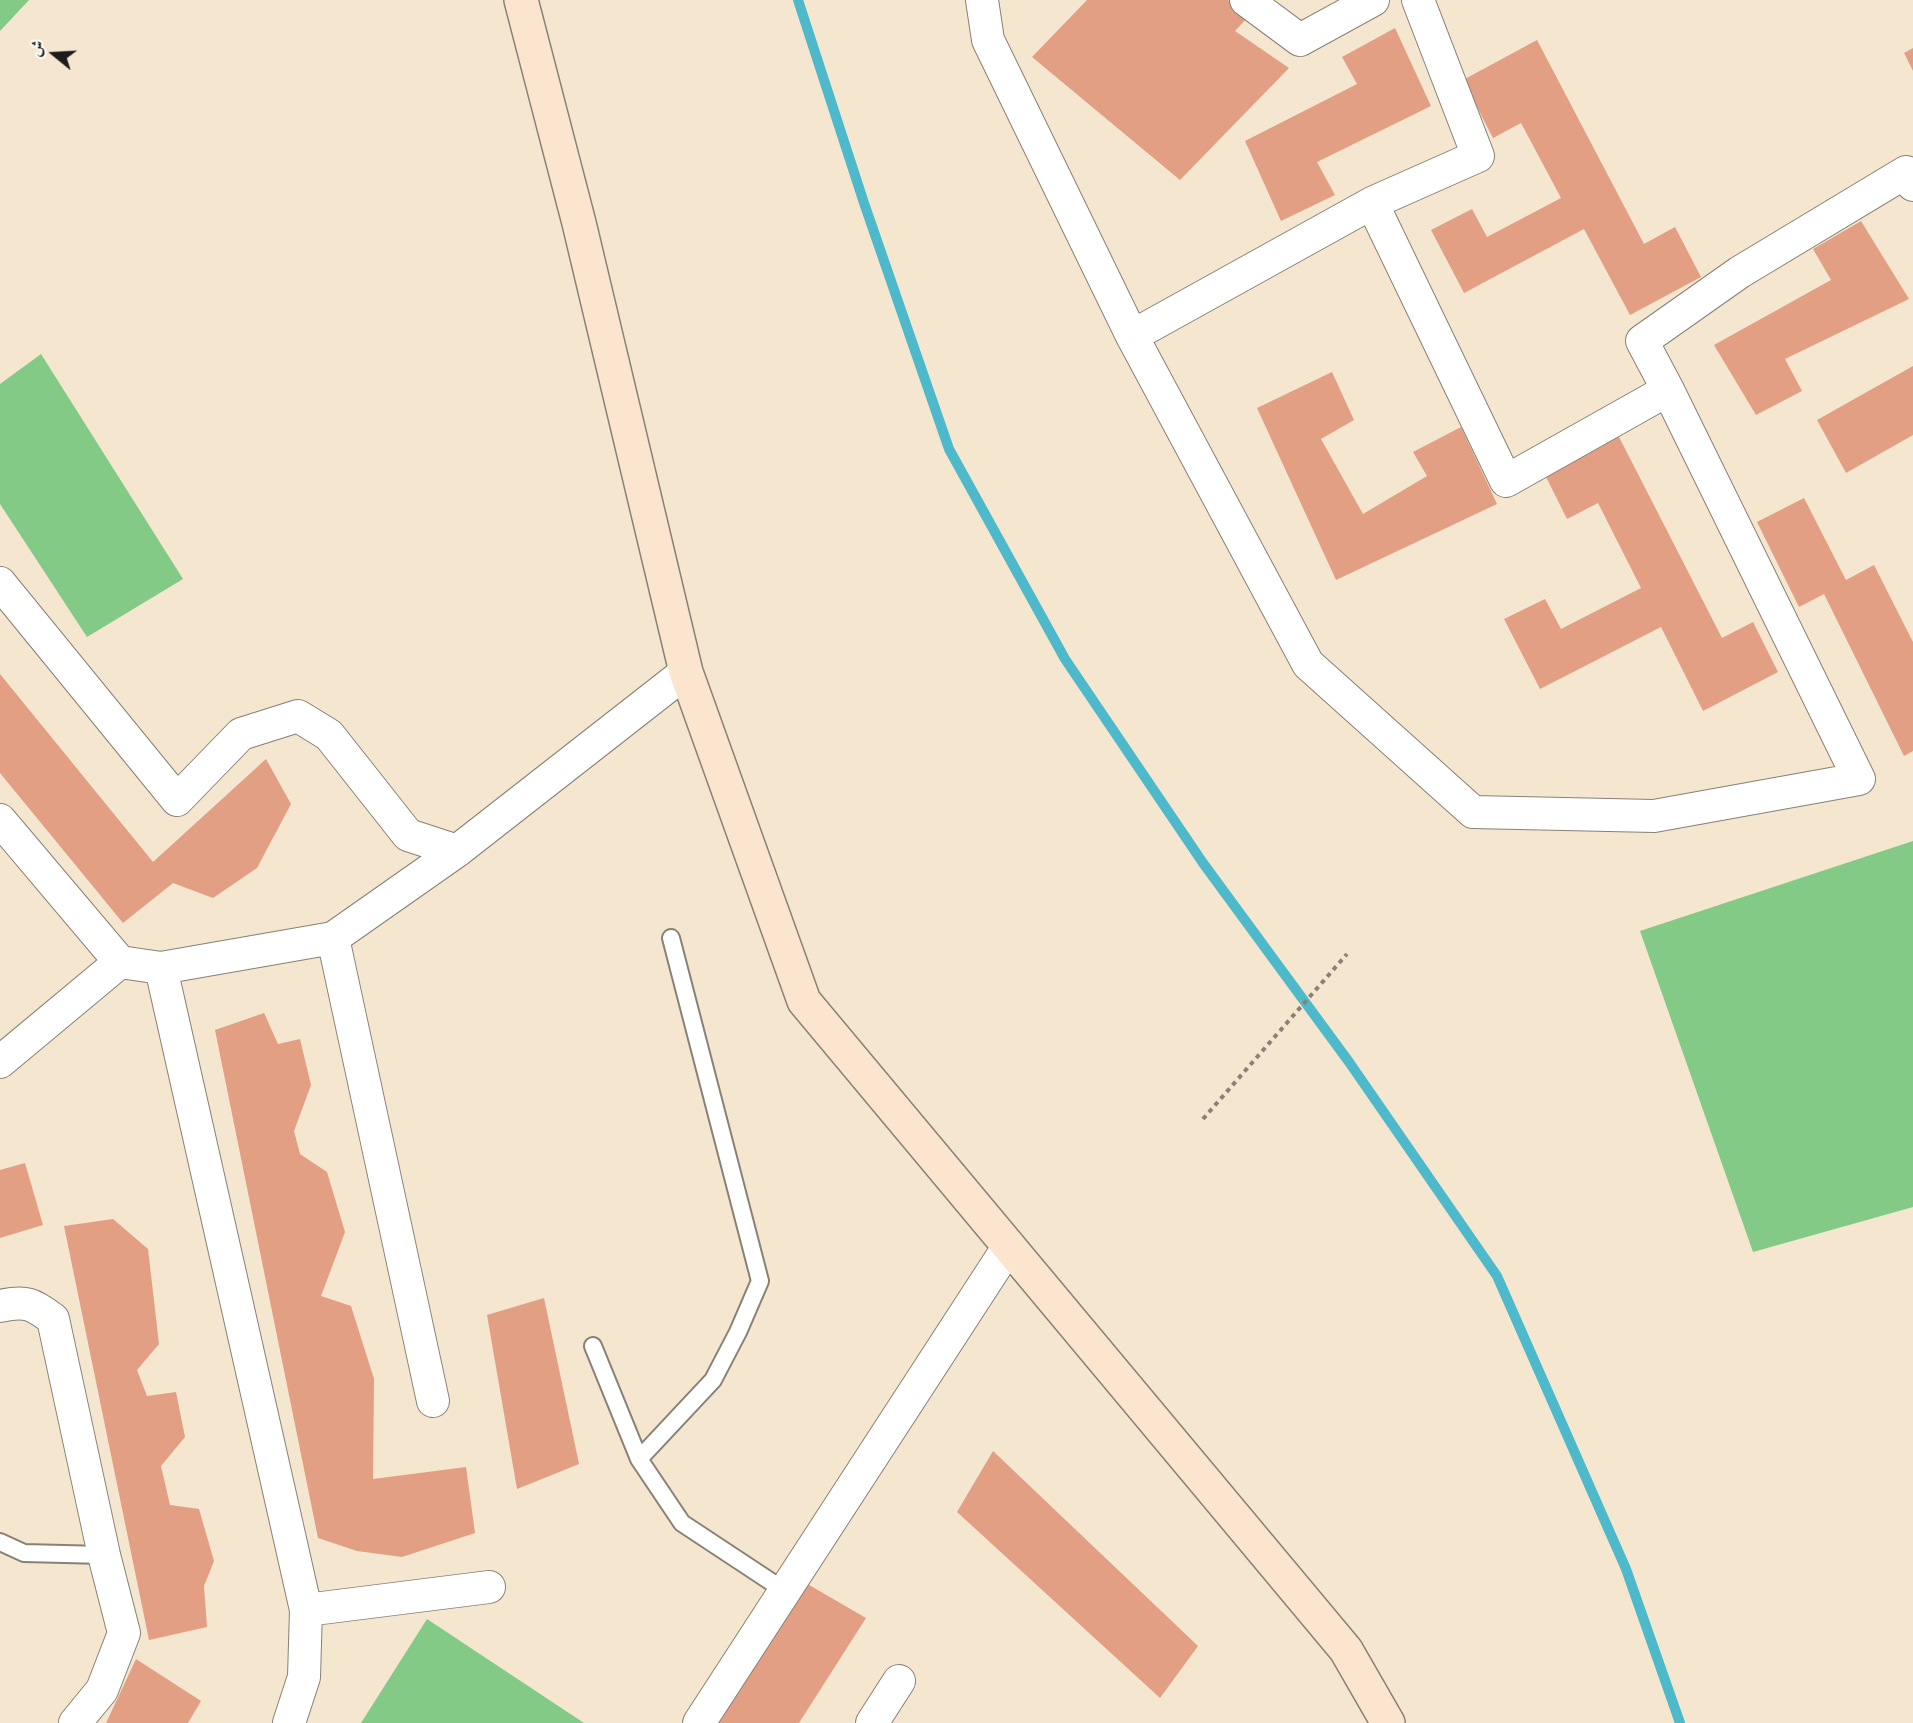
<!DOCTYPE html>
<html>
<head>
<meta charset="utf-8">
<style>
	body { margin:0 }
	#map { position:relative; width:1913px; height:1723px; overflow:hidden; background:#f4e6cf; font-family:"IM FELL Great Primer",Amiri,serif }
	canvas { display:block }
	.north { position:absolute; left:24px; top:24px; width:60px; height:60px; -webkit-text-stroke:4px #fdfcf7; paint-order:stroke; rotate:288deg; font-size:16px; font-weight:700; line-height:24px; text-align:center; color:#1c1c1c }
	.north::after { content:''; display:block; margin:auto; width:21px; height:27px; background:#1c1c1c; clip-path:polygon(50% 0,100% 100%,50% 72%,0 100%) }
</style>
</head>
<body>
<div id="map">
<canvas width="1913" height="1723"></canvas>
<div class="north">ش</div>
</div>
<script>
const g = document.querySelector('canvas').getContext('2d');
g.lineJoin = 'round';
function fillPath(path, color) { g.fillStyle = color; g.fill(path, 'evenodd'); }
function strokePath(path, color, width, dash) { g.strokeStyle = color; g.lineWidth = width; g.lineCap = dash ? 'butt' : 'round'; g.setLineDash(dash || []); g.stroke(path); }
const green = new Path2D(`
	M0,0h29l-29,31z
	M41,354l142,225 -96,58 -87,-133v-120z
	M1913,841v366l-160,45 -113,-321z
	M427,1619l157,104h-223z`);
const stream = new Path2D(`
	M798,0l66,203 85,246 116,210 138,204 146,199 148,214 129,293 54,154`);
const building = new Path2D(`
	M1087,0h141l20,17 -13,14 54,37 -109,112 -148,-123z
	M1395,28l36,78 -114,56 18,33 -54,26 -36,-80 112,-57 -15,-27z
	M1537,40l107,204 31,-17 26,50 -71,38 -46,-86 -120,64 -33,-63 41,-21 15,28 74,-39 -40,-75 -28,15 -30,-58z
	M1913,48v23l-9,-18z
	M1861,221l48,78 -124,60 17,32 -46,24 -42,-70 117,-65 -18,-31z
	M1913,366v69l-67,38 -29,-53z
	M1332,372l22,48 -33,19 42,75 64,-38 -14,-24 48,-25 36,77 -161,76 -79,-172z
	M1618,435l104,203 31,-16 25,50 -75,39 -42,-84 -121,62 -36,-70 41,-20 16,30 80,-41 -43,-85 -31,16 -23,-46z
	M1804,498l42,82 28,-15 39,77v109l-9,5 -80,-162 -25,13 -42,-85z
	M0,674l153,188 113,-103 25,45 -34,64 -44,30 -40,-15 -50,40 -123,-150z
	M264,1013l14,31 22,-5 11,46 -17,46 6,23 27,18 18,60 -24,64 30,10 23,73 -1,100 93,-12 9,66 -73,24 -45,-6 -39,-13 -103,-508z
	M25,1163l18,62 -43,13v-68z
	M113,1219l35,30 11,95 -22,26 10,26 29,-4 9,45 -24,29 9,39 29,4 15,52 -10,25 3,41 -58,13 -85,-414z
	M544,1298l35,166 -62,25 -30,-174z
	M993,1451l205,195 -38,52 -203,-186z
	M804,1582l62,36 -67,105h-87z
	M136,1659l65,42 -13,22h-82z`);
const path = new Path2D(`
	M1203,1119l144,-165`);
const service = new Path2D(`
	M593,1346l46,113 43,64 103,68
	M639,1459l74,-79 25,-48 22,-51 -89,-343
	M0,1542l24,11 80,2`);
const minor = new Path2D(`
	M982,0l6,40 144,296 176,328 165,148 181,4 205,-37 -191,-389 -162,91 -134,-278 106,-47 -60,-156
	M1246,0l54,40 73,-40
	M1132,336l240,-133
	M1668,390l-26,-49 98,-69 166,-100 7,13
	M0,583l177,217 64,-66 57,-18 31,19 79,100 49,16
	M0,820l120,142
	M333,938l100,463
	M161,968l145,642 183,-23
	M0,1062l120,-100 41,6 172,-30 124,-87 229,-179
	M0,1306c26,-6 33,-2 53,13l51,236 20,78 -22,57 -27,33
	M289,1723l15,-46 2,-67
	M699,1723l310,-477
	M872,1723l27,-42`);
const secondary = new Path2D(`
	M521,0l58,223 107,449 118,329 542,649 42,73`);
fillPath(green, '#83ca86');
strokePath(stream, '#4db9ca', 10);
fillPath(building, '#e39f83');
strokePath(service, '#888176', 20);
strokePath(minor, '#888176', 34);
strokePath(secondary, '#888176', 36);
strokePath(path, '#888176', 4, [4.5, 4.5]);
strokePath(service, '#fff', 16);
strokePath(minor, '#fff', 32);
strokePath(secondary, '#fce5cf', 33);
</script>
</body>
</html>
